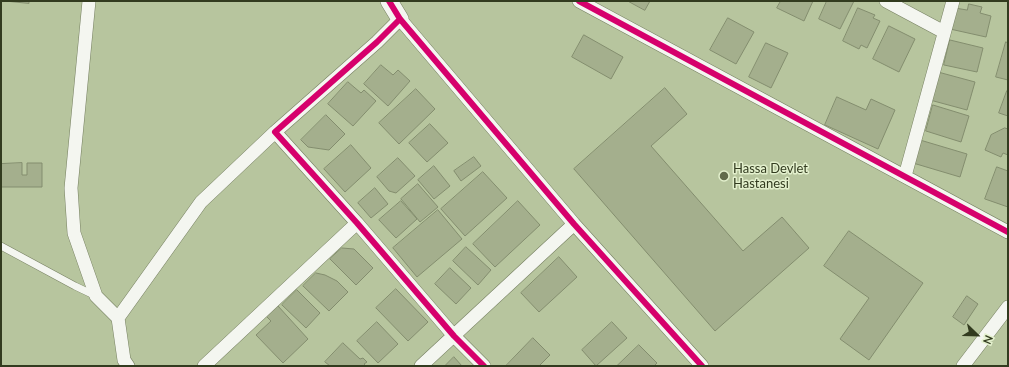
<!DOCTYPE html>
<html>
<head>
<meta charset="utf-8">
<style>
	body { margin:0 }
	#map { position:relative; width:1009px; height:367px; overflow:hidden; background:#b7c59e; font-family:Lato,sans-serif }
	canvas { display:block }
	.frame { position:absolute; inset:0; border:2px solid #323b1f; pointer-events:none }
	.north { position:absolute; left:957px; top:315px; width:40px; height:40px; -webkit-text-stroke:3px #e3f0cd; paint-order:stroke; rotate:113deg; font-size:11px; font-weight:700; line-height:16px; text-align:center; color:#323b1f }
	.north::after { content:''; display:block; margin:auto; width:14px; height:18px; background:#323b1f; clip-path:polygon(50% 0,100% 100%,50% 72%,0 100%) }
</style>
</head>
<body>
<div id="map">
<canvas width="1009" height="367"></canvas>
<div class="frame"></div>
<div class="north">N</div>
</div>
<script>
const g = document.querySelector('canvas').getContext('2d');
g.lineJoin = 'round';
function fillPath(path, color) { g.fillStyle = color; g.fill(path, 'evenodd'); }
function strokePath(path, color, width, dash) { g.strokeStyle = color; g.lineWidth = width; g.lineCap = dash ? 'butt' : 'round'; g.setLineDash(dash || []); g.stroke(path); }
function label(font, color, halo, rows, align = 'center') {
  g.font = font + ' Lato,sans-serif'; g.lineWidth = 3; g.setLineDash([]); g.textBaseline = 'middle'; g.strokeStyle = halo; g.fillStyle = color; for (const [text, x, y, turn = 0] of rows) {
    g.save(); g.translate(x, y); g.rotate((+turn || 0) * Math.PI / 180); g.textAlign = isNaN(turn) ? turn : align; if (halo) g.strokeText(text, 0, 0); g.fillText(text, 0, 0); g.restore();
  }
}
const building = new Path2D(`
	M5,1h24v2z
	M628,1h22l-5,9z
	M781,1h32l-9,20 -27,-13z
	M827,1h27l-14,28 -21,-10z
	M969,4l13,3 -2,6 11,3 -5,21 -36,-8 5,-21 12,2z
	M858,8l17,7 -2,3 7,3 -13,27 -6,-3 -2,4 -16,-8z
	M728,18l26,14 -18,32 -26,-14z
	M889,26l26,13 -16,33 -26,-13z
	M584,35l39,22 -12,22 -39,-22z
	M950,40l33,8 -6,24 -33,-7z
	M1006,42l2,1v37l-12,-3z
	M766,43l22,10 -17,35 -22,-11z
	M381,65l12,10 5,-5 12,11 -22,25 -24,-22z
	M938,72l37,10 -8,28 -37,-10z
	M348,82l13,11 3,-3 12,11 -23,25 -25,-22z
	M665,88l22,26 -36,32 92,105 39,-34 27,31 -94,83 -141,-162z
	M416,89l19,20 -36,35 -20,-21z
	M1007,91l1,1v24l-9,-3z
	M837,97l29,13 5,-11 24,11 -17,39 -53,-24z
	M933,105l36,11 -8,26 -35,-11z
	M326,115l19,19 -16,16 -21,-3 -7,-7z
	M430,124l18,19 -21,19 -18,-19z
	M1005,128l3,1v26l-5,-2 -2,4 -16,-7 6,-15z
	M920,140l47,14 -7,23 -47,-14z
	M351,145l20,23 -26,24 -21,-23z
	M474,157l7,9 -20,15 -7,-10z
	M398,158l17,18 -19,17 -7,-2 -12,-14z
	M22,163v12h5v-12h15v24h-41v-23z
	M434,166l16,20 -16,13 -16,-19z
	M997,167l11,4v36l-23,-8z
	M483,172l24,26 -42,38 -24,-27z
	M418,184l20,23 -18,15 -19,-23z
	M375,188l13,16 -17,14 -13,-15z
	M401,201l16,18 -21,19 -17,-18z
	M518,201l22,24 -45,42 -22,-23z
	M438,210l24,29 -45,38 -24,-29z
	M849,231l74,52 -54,77 -29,-21 29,-41 -45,-32z
	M466,247l25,23 -13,15 -25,-24z
	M342,248l12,1 19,19 -17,17 -26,-26z
	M559,257l18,20 -38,35 -18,-19z
	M450,268l21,20 -15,16 -21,-20z
	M316,273l9,2 12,6 11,11 -19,19 -26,-25z
	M396,289l32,33 -20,19 -32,-33z
	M297,290l23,23 -14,15 -24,-23z
	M967,296l11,8 -14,21 -11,-8z
	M278,306l30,33 -25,24 -27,-28 15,-14 -5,-5z
	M377,322l21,22 -20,19 -21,-22z
	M612,322l15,16 -31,28 -14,-16z
	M533,338l17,17 -11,11h-31l-1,-1z
	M343,343l17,16 3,-1 4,4 -3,2 2,2h-36l-5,-4z
	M639,345l18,18 -3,3h-37z
	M454,357l8,9h-17z`);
const service = new Path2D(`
	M1,246l74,40 21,10`);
const minor = new Path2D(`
	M89,1l-18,187 3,45 22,63 22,22 6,42 4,6
	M579,1l429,231
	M886,1l58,31
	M905,176l48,-175
	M118,318l83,-116 74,-70
	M204,366l153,-143
	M421,366l153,-142
	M484,366l-30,-30 -97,-113 -82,-91 102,-90 23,-23 174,205 128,142
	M963,366l45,-59`);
const tertiary = new Path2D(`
	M389,1l11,18`);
const cycleway = new Path2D(`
	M389,1l11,18 174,205 128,142
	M579,1l429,231
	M400,19l-23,23 -102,90 82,91 97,113 30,30`);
const markers = [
	[724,176,5,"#616b4b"]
];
const poiNames = [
	["Hassa Devlet",733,169],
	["Hastanesi",733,184]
];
fillPath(building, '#a4af8d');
strokePath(building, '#838d6e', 1);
strokePath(service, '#757f60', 8);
strokePath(minor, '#757f60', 14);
strokePath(tertiary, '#757f60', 18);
strokePath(service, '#f4f6f0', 7);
strokePath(minor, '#f4f6f0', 13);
strokePath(tertiary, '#f4f6f0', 17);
strokePath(cycleway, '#d6006c', 6);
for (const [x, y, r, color] of markers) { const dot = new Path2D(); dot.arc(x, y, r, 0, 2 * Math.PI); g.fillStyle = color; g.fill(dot); strokePath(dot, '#e3f0cd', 1.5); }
label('13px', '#323b1f', '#e3f0cd', poiNames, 'left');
</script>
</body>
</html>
